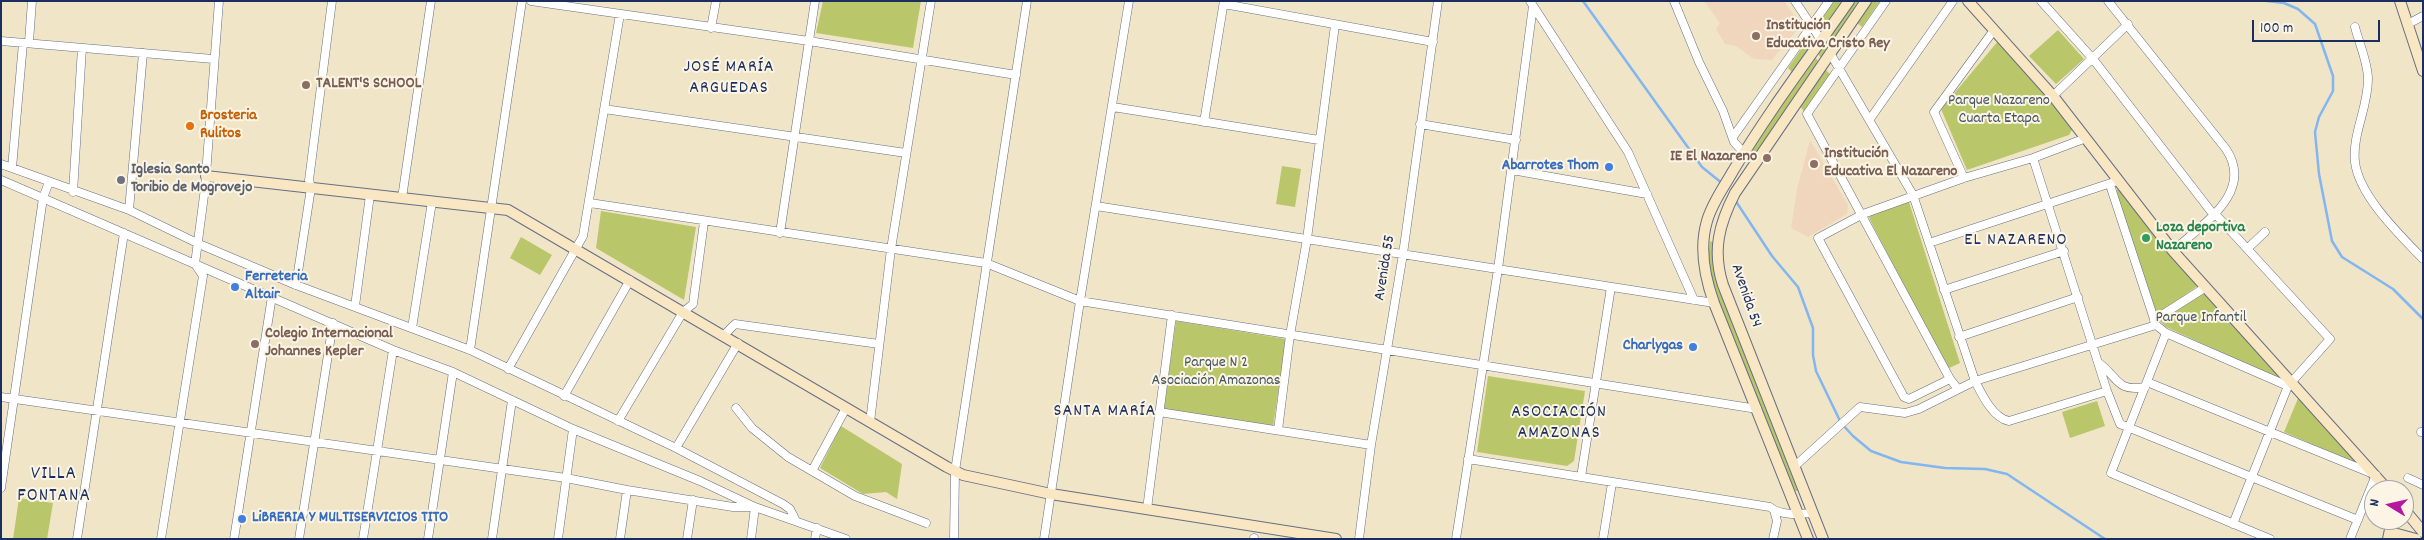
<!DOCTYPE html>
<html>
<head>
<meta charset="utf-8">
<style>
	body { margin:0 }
	#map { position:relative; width:2424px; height:540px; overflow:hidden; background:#f1e5c8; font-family:Dekko,sans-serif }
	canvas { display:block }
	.frame { position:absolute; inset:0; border:2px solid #1b2f5e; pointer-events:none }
	.north { position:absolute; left:2364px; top:480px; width:50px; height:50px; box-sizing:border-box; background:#fcf5e5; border:1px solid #a2a6af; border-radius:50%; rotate:279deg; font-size:14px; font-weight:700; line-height:20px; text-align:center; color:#1b2f5e }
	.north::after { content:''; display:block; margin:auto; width:18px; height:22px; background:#b5179e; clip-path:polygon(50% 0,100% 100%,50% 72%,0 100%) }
	.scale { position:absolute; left:2252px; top:20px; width:128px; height:22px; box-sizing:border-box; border:2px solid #1b2f5e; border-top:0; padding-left:6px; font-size:15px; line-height:18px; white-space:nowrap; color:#1b2f5e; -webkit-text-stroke:4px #fcf5e5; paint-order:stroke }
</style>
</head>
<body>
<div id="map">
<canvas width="2424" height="540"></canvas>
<div class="frame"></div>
<div class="north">N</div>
<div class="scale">100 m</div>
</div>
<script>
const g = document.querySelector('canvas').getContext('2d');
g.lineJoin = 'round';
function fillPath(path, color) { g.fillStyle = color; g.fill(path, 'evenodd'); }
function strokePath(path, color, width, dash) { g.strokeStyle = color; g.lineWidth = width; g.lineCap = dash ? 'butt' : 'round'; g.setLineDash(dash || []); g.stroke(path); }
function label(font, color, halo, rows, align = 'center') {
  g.font = font + ' Dekko,sans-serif'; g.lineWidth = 4; g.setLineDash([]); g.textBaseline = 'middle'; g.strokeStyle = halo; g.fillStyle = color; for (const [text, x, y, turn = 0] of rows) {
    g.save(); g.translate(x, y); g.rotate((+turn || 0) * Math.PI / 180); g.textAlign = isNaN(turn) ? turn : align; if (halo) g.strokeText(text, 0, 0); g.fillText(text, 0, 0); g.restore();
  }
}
const built = new Path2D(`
	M1704,1h80l17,24 -29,35 -18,-1 -18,-13 -11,-2 -9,-15 4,-6z
	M1810,140l38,65 -1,9 -39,23 -17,-9 6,-39z`);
const green = new Path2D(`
	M823,1h98l-8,47 -97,-15z
	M1834,1h9l-15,22 -6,-5z
	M1854,1h6l-39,57 -3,-4z
	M1870,1h10l-18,26 -6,-5z
	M2058,30l26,29 -28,25 -27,-28z
	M1999,40l52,59 22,29 -4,7 -102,35 -26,-61z
	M1806,42l3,8 -16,23 -5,-5z
	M1815,57l4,5 -62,90 -4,2 -1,-6z
	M1824,68l6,6 -26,38 -5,-8z
	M1282,166l19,3 -6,38 -19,-3z
	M2119,189l80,96 -43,31 -40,-126z
	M1909,202l51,161 -13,6 -78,-151 2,-3z
	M601,211l95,16 -12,73 -88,-52z
	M521,237l31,18 -12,20 -30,-17z
	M1710,241l3,1 1,28 4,16 82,205h-5l-82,-203 -5,-28z
	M2205,292l74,81 -2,5 -111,-51 -6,-6z
	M1176,321l110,18 -13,88 -109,-17z
	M1488,376l97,15 -11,70 -7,5 -90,-14z
	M2299,396l64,70 -79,-34z
	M2097,401l8,25 -35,12 -8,-26z
	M841,426l61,38 -5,35 -11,-7 -23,2 -43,-26z
	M19,498l34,5 -6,36h-34z`);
const stream = new Path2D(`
	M1583,1l119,166 21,17
	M2267,1l17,2 14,6 17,15 18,52v15l-14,26 -4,15 4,42 13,67 10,16 51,32 30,30
	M1735,200l37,56 26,31 15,41v27l3,16 25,52 12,13 18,15 30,11 44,6 40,1 22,5 98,65`);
const street = new Path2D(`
	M531,1l278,40 207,34
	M1530,1l98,151 66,148
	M1674,1l25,61 24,49 11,31 10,11
	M1795,1l26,39
	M1886,1l-79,113 143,265 8,10
	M2041,1l52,58 120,155 4,2 113,123 -42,47 -55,138
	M2108,1l118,148c29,44 -24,75 -53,102
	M1224,4l209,38
	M2408,24l15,-8
	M2355,27c4,16 13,36 13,52 0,29 -16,55 -13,83 4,34 45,73 68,97
	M711,28l5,-27
	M1,41l212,18
	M29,42l3,-41
	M1830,53l83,142 62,186c7,14 18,37 34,40l98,-30
	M2053,96l75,-72
	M1113,107l206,33
	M604,109l302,44
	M1870,119l83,-118
	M1204,122l20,-121
	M1420,124l96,16
	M1733,137l96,-136
	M2033,158l74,233 13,33 238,96
	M1,164l128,46 70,34 97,41 174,65 206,98 107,56 7,5 5,10
	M12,168l11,-125
	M1512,170l135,24
	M1964,178l-30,-66 60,-82
	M1,180l392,170 60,22 120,57 127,52 55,26 91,32
	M2110,185l46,140 10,8 122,53
	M73,192l9,-144
	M402,198l29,-197
	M590,203l396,60 94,38 677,108
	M1096,206l618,97
	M129,210l14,-157
	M780,233l35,-232
	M1929,243l185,-61
	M2247,249l18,-17
	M296,285l15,-97 -2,-8 23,-179
	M1944,290l120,-39
	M355,306l15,-111
	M2154,320l52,-33
	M412,328l20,-126
	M2166,333l-55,140 159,66
	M724,335l11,-11 144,20
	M1959,337l119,-40
	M470,350l52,-349
	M2099,363c20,15 17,29 46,24
	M508,369l75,-133 37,-222
	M1950,379l-41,20 -5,-2 -86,-159 45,-24 101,-36 69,-20 53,-20
	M2147,382l229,93 -26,64
	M564,396l66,-116
	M1,397l565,81 61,12 106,17h22l-4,32
	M736,408l16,20 36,29 67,39 71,27
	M1159,412l212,33
	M618,421l65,-109 10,-8 11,-82
	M870,422l21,-173 40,-248
	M1278,430l12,-95 17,-96 28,-214
	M2421,432h2
	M676,448l62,-105
	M1468,459l302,48c10,9 30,7 43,6
	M1795,466l65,-59 45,6 14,-4 56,-28 181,-56
	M813,469l33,-61
	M1581,477l30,-190
	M2408,478l15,7
	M1,488l42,-290 6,-16
	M1147,509l25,-194
	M77,539l47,-306
	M161,539l42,-263 -8,-12 10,-76 14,-187
	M234,539l38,-243
	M299,539l34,-216
	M363,539l30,-189
	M428,539l25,-167
	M492,539l20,-139
	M558,539l15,-110
	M620,539l7,-49
	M687,539l6,-39
	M815,539l2,-11
	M954,539l1,-68 72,-470
	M1044,539l36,-238 49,-300
	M1254,539v-1
	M1359,539l12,-94 32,-191 35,-253
	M1456,539l42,-270 35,-263
	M1603,539l9,-56
	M1773,539l4,-18 -3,-11`);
const secondary = new Path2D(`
	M1968,1l85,95 120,155 215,239
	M2400,1l23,70
	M206,176l302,34 439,257 16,8 88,19 285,45
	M2404,509l19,23
	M2390,532l26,7
	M1808,539l-94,-236c-9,-25 -15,-55 -7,-82 5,-18 17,-34 26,-50 35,-59 77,-114 116,-170
	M1823,539l-100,-254c-11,-34 -4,-61 12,-92l131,-192
	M2388,539l4,-19`);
const markers = [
	[1756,36,5,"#8d6e63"],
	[306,85,5,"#8d6e63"],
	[190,126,5,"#e8710a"],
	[1767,158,5,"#8d6e63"],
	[1814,164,5,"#8d6e63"],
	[1609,167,5,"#3f7fe0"],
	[121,180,5,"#6b7280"],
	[2146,238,5,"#2e9e5b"],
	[235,287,5,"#3f7fe0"],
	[255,344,5,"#8d6e63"],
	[1693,347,5,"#3f7fe0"],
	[242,519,5,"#3f7fe0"]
];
const educationNames = [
	["Institución",1766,27],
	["Educativa Cristo Rey",1766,45],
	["TALENT'S SCHOOL",316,85],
	["Institución",1824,155],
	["Educativa El Nazareno",1824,173],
	["IE El Nazareno",1757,158,"right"],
	["Colegio Internacional",265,335],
	["Johannes Kepler",265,353]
];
const parkNames = [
	["Parque Nazareno",1999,102],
	["Cuarta Etapa",1999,120],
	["Parque Infantil",2201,319],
	["Parque N 2",1216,364],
	["Asociación Amazonas",1216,382]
];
const foodNames = [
	["Brosteria",200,117],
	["Rulitos",200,135]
];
const shopNames = [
	["Abarrotes Thom",1599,167],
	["Ferreteria",245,278,"left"],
	["Altair",245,296,"left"],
	["Charlygas",1683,347],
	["LiBRERIA Y MULTISERVICIOS TITO",252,519,"left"]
];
const worshipNames = [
	["Iglesia Santo",131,171],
	["Toribio de Mogrovejo",131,189]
];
const leisureNames = [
	["Loza deportiva",2156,229],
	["Nazareno",2156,247]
];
const streetNames = [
	["Avenida 55",1386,268,-81],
	["Avenida 54",1745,296,71]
];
const neighbourhoodNames = [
	["JOSÉ MARÍA",729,69],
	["ARGUEDAS",729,90],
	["EL NAZARENO",2016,242],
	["SANTA MARÍA",1105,413],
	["ASOCIACIÓN",1559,414],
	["AMAZONAS",1559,435]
];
const quarterNames = [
	["VILLA",54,475],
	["FONTANA",54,497]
];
fillPath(built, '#f0d6bc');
fillPath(green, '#b9c76a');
strokePath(stream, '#82b6f0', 2.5);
strokePath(street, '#666f83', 9);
strokePath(secondary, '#666f83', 12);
strokePath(street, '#fff', 8);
strokePath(secondary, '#f9e7c3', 10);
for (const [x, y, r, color] of markers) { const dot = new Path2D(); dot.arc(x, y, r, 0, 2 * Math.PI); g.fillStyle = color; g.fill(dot); strokePath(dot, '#fcf5e5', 2); }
label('bold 16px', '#785e54', '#fcf5e5', educationNames, 'left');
label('16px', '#425561', '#fcf5e5', parkNames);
label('bold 16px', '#c56008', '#fcf5e5', foodNames, 'left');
label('bold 16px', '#366cbe', '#fcf5e5', shopNames, 'right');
label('bold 16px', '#5b616d', '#fcf5e5', worshipNames, 'left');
label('bold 16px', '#27864d', '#fcf5e5', leisureNames, 'left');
label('16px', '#1b2f5e', '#fcf5e5', streetNames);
g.letterSpacing = '1px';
label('18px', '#1b2f5e', '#fcf5e5', neighbourhoodNames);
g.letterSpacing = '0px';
g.letterSpacing = '1px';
label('19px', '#1b2f5e', '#fcf5e5', quarterNames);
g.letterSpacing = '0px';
</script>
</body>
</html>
